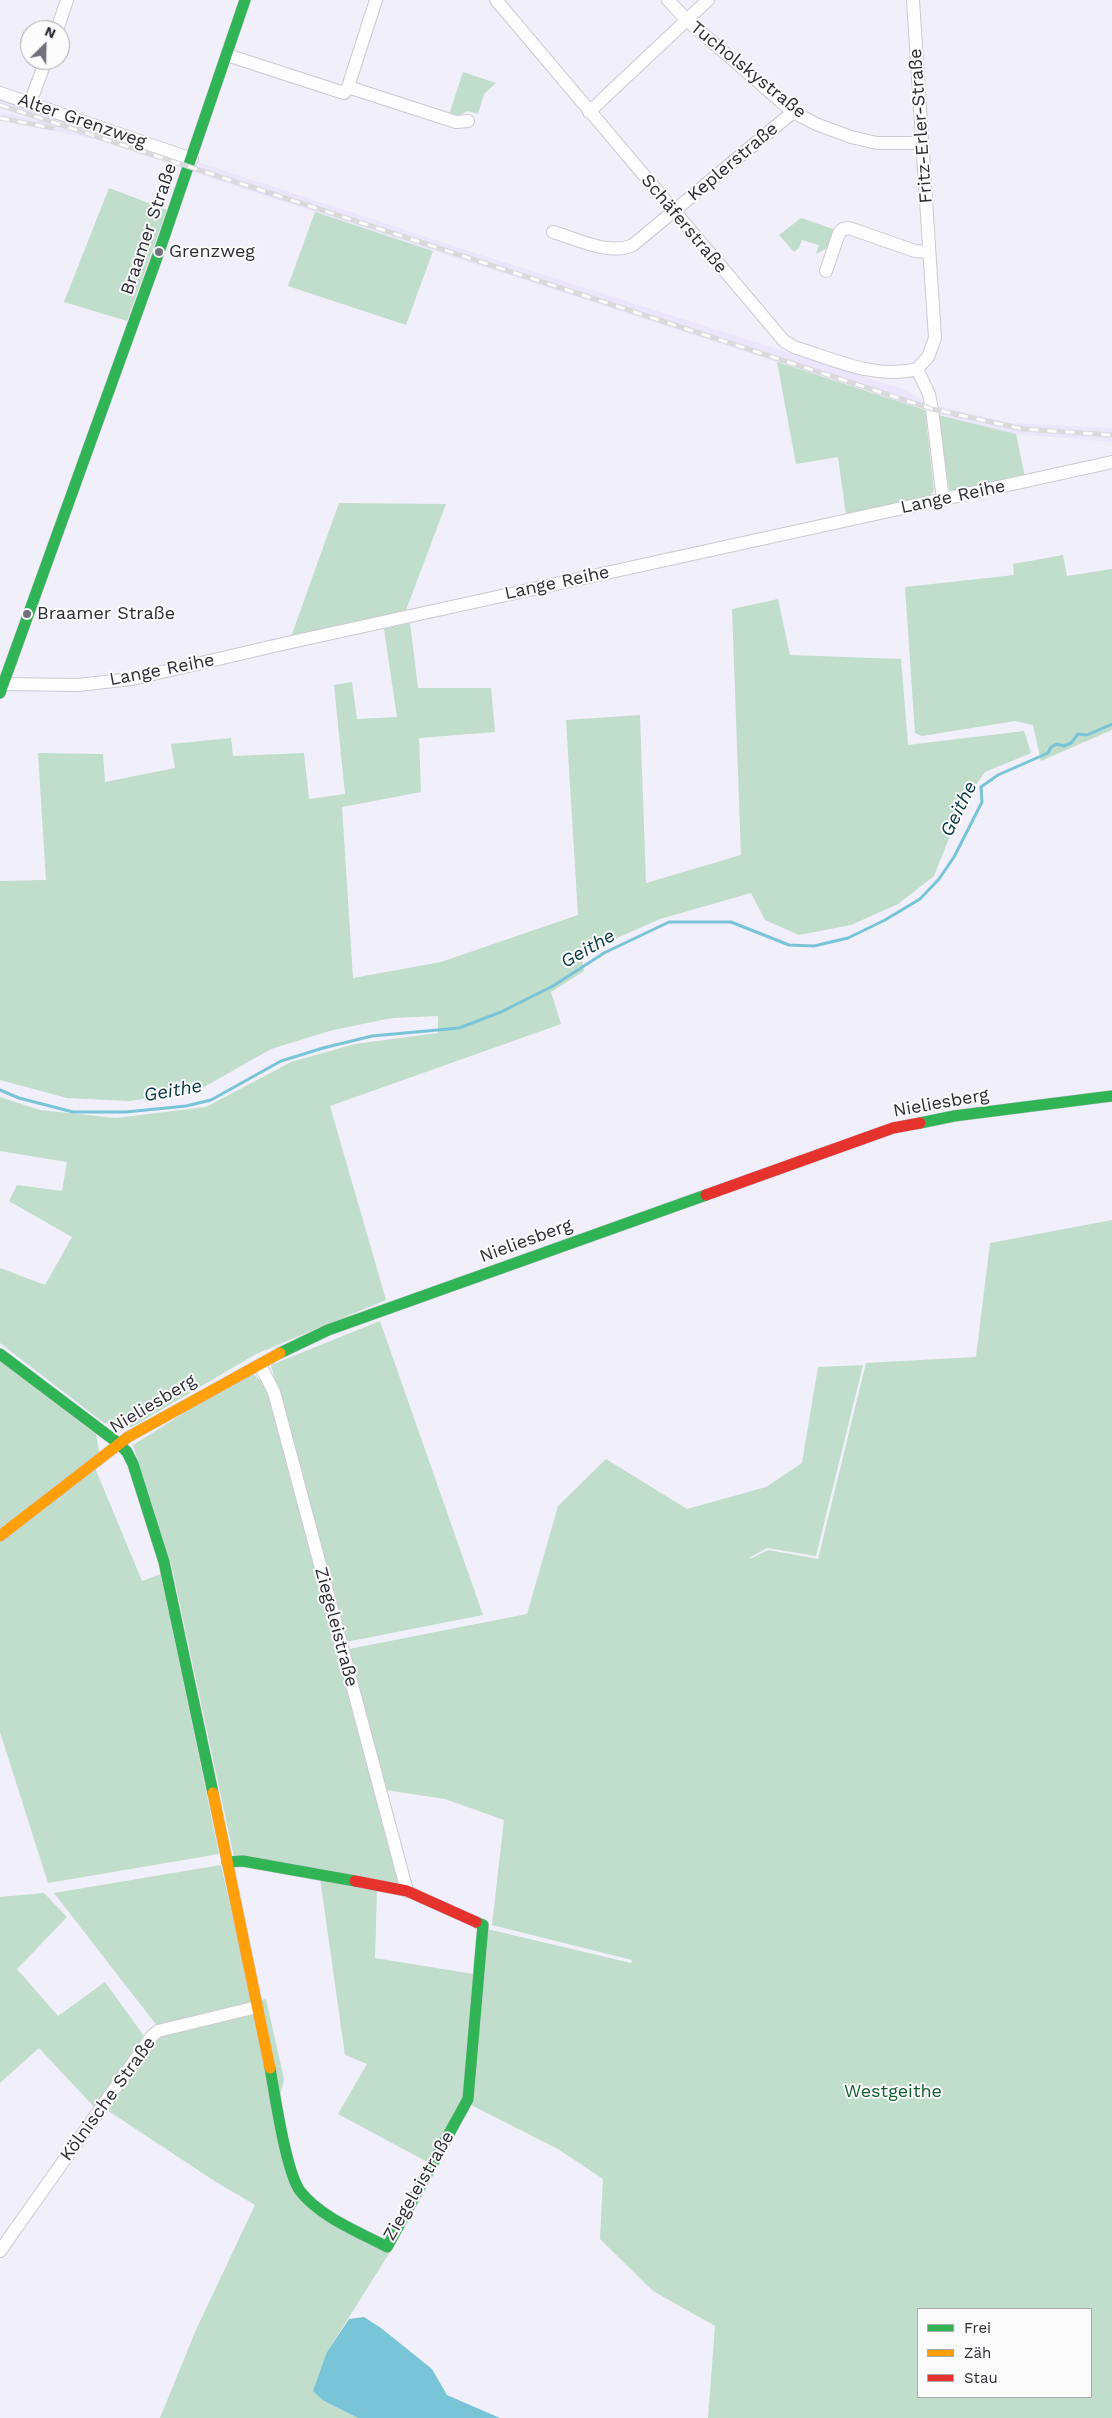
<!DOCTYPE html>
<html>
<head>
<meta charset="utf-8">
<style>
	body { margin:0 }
	#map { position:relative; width:1112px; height:2418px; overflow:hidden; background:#f1eff9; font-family:"Work Sans",sans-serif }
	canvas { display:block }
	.legend { position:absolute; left:917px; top:2308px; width:175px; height:90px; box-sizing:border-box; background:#fbfbfb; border:1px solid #a9a8ac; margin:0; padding:6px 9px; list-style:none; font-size:15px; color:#2e2b36 }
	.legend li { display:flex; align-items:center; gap:10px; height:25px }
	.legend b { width:25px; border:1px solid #a9a8ac }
	.north { position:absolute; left:20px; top:20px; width:50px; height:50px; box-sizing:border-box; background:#fbfbfb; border:1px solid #a9a8ac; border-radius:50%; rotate:23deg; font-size:14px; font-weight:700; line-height:20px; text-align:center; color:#2e2b36 }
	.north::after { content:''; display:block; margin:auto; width:18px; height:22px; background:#72707a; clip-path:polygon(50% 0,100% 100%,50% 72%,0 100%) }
</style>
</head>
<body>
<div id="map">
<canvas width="1112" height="2418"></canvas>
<ul class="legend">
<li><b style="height:6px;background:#30b455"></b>Frei</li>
<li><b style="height:6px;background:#ff9f0a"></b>Zäh</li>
<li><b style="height:6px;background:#e5322d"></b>Stau</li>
</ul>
<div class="north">N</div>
</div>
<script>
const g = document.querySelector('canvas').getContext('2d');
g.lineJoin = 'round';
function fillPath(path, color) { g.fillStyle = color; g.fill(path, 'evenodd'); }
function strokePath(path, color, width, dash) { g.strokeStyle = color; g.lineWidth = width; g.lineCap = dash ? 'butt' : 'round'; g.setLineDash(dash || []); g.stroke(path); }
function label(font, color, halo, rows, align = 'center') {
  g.font = font + ' "Work Sans",sans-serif'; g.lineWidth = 4; g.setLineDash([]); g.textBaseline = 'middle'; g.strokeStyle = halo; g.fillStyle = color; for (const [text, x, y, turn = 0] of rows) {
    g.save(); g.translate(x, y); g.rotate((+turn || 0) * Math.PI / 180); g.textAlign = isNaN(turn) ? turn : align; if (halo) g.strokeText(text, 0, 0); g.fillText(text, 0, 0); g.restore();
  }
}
const built = new Path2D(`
	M0,97l472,155 434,138 19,12v8l-709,-230 -112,-39 -104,-21v-8l39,9 -39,-13z
	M939,406l71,17 102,5v14l-96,-8 -78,-19z`);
const green = new Path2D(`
	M463,72l33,11 -12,11 -6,20 -10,-3 -11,5 -8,-1z
	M109,188l58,22 -40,111 -63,-19z
	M315,212l118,39 -27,74 -118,-39z
	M801,218l35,12 -5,16 -15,8 3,-9 -17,-5 -3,8 -5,4 -15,-17z
	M777,362l148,48 9,80 -4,6 -84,19 -8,-58 -42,7z
	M938,415l78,19 9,43 -72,15 -4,-3z
	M339,503l107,1 -40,106 -115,27z
	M1063,555l4,21 45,-7v161l-71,31 -8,-36 -18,-4 -93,15 -7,-3 -10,-146 109,-12 -1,-11z
	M778,599l12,56 111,4 7,86 116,-14 7,22 -46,19 -22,31 -29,73 -36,28 -47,21 -52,10 -34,-15 -14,-27 -91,26 -79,35 3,17 -33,21 10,32 -231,82 56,194 -130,54 -124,73 -28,-4 -104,-80v-75l45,17 27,-48 -63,-36 8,-16 45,6 5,-29 -67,-11v-54l40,13 76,8 90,-11 85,-45 64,-18 83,-11v-17l-46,2 -59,12 -62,19 -74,42 -68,10 -62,-3 -67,-18v-199l46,-1 -8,-127 65,1 2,28 70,-14 -4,-24 60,-6 2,18 71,-3 5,46 36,-5 -11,-109 18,-3 5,37 40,-2 -13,-88 26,-6 8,65h73l4,44 -76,6 2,54 -79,15 11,171 88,-16 137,-47 -12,-195 74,-5 6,168 95,-28 -9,-246z
	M1112,1220v1198h-404l7,-92 -62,-35 -53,-52 3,-60 -45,-30 -87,-44 16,-176 144,34 1,-3 -140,-35 12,-105 -59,-21 -60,-9 -36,-141 178,-35 31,-108 48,-47 81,50 79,-22 36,-24 16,-96 45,-2 -47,191 -49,-8 -18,10h3l16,-8 50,9 48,-196 110,-6 14,-114zM918,2309h173v88h-173z
	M380,1321l103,294 -137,27 -75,-277z
	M0,1360l96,74 3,17 -4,17 47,113 19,-7 58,280 -171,29 -48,-151z
	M253,1374l14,12 134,499 -167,-28 -62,-289 -39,-123 107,-67z
	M221,1865l31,138 14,-4 18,80 -5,21 17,87 94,65 -63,100 -3,49 34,17h-198l35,-86 60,-127 -39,-23 -109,-72 51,-83 -104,-134z
	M320,1878l57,12 -2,68 98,16 -9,128 -33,62 -93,-50 29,-50 -22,-9z
	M44,1893l23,24 -50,52 41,47 47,-34 39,54 -47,74 -58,-62 -39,35v-186z`);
const water = new Path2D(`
	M364,2317l17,11 51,41 15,26 53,23h-142l-34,-17 -11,-10 14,-39 22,-33z`);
const stream = new Path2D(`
	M0,1090l19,8 54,14h53l60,-6 25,-6 70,-39 42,-13 49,-12 87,-8 42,-16 52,-26 51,-33 65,-31h62l58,23 25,1 34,-8 37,-18 35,-21 19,-20 15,-22 28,-55 -1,-15 17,-12 50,-22 3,-6 6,-3 7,2 7,-3 7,-9 9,1 25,-11`);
const street = new Path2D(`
	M496,0l288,341 10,6c39,12 82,33 123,22
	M668,0l19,20 106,92 23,12 35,13 26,6h45
	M913,0l22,338 -7,19 -11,12 12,25 3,15 11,91
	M57,30l10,-30
	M227,55l117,38 4,-6 108,35 12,-1
	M348,87l28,-87
	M0,93l192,66
	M30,103l16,-43
	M589,112l119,-112
	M553,232c24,7 57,24 80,13l160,-133
	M826,271l13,-38 4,-4 6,-1 66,23 14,1
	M0,684l78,1 54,-6 155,-36 825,-181
	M260,1365l14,27 133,499
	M0,2251l152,-215 6,-5 99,-24`);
const fast = new Path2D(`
	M0,693l159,-441 86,-252
	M920,1123l34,-7 158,-20
	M280,1353l48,-23 378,-135
	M0,1354l118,89 9,9 6,12 31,98 49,231
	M227,1862l16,-1 112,20
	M270,2068c5,28 16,104 30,123 20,26 59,41 87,56l81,-148 15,-174 -7,-3`);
const slow = new Path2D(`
	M0,1536l128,-99 152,-84
	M213,1793l57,275`);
const jam = new Path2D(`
	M706,1195l187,-67 27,-5
	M355,1881l52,10 69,31`);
const rail = new Path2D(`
	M0,105l932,304 91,20 89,6
	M0,118l52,10`);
const markers = [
	[159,252,5,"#72707a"],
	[27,614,5,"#72707a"]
];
const streetNames = [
	["Tucholskystraße",748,70,39],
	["Alter Grenzweg",82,121,19],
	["Fritz-Erler-Straße",921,126,-94],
	["Keplerstraße",733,162,-40],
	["Schäferstraße",684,224,50],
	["Braamer Straße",149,229,-71],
	["Lange Reihe",953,497,-12],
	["Lange Reihe",557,583,-12],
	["Lange Reihe",162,670,-11],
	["Nieliesberg",941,1103,-10],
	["Nieliesberg",526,1241,-20],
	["Nieliesberg",153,1404,-31],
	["Ziegeleistraße",336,1627,75],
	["Kölnische Straße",108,2099,-54],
	["Ziegeleistraße",419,2186,-60]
];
const poiNames = [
	["Grenzweg",169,252],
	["Braamer Straße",37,614]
];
const parkNames = [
	["Westgeithe",893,2092]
];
const waterNames = [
	["Geithe",959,809,-64],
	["Geithe",588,949,-30],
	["Geithe",173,1091,-10]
];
fillPath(built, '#ebe6fb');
fillPath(green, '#c1ddcb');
fillPath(water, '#79c4d7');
strokePath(stream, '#79c4d7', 3);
strokePath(street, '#ccc9d3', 14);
strokePath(fast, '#ccc9d3', 12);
strokePath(slow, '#ccc9d3', 12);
strokePath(jam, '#ccc9d3', 12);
strokePath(street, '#fdfdfe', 12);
strokePath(fast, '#30b455', 11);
strokePath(slow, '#ff9f0a', 11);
strokePath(jam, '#e5322d', 11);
strokePath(rail, '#dad9dc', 5);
strokePath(rail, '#fbfbfb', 3, [9]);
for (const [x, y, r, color] of markers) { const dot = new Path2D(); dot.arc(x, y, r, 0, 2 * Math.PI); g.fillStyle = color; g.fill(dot); strokePath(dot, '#fbfbfb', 2); }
label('18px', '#2e2b36', '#fbfbfb', streetNames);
label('18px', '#2e2b36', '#fbfbfb', poiNames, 'left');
label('18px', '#125d2d', '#fbfbfb', parkNames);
label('italic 19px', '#053842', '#fbfbfb', waterNames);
</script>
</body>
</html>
